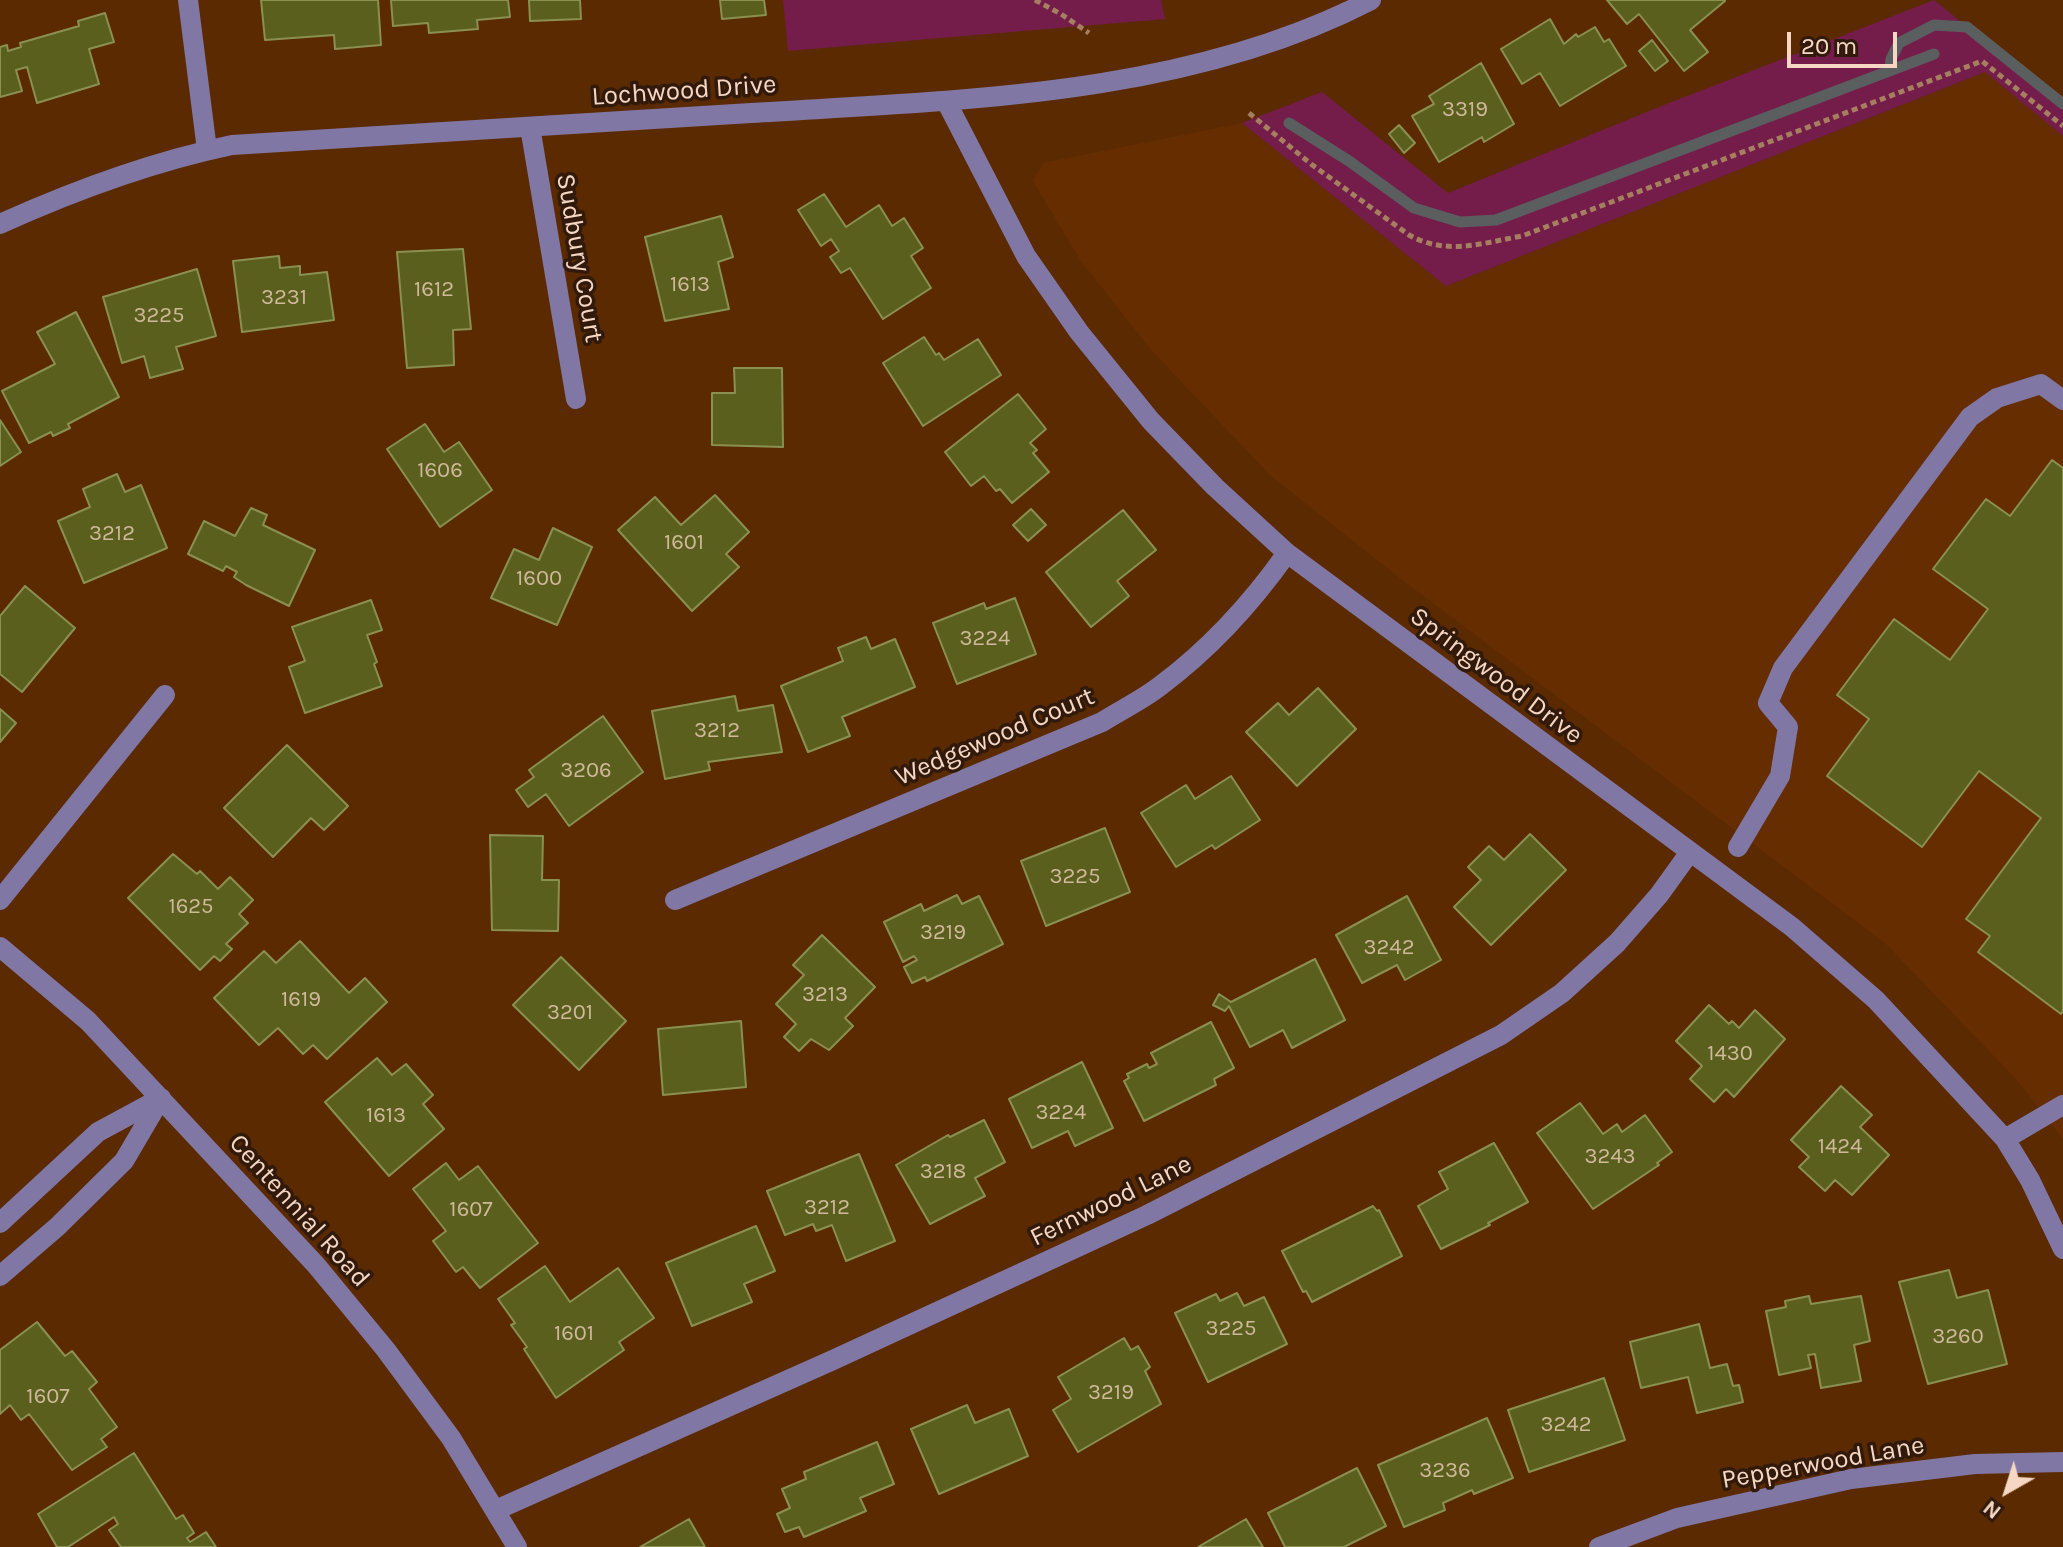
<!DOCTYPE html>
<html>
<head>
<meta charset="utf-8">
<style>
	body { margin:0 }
	#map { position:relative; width:2063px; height:1547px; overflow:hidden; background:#5b2a01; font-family:Karla,sans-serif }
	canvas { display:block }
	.north { position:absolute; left:1967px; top:1451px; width:80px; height:80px; -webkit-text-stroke:6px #311a0c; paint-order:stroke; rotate:219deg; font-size:22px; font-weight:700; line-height:32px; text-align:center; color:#f6d7c4 }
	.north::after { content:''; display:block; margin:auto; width:28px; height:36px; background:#f6d7c4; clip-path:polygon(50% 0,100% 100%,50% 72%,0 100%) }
	.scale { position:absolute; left:1787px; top:32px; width:110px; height:36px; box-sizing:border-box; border:4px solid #f6d7c4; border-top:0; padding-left:10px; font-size:24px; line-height:28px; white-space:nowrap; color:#f6d7c4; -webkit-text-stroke:6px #311a0c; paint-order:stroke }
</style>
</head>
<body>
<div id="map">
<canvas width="2063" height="1547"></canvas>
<div class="north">N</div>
<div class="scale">20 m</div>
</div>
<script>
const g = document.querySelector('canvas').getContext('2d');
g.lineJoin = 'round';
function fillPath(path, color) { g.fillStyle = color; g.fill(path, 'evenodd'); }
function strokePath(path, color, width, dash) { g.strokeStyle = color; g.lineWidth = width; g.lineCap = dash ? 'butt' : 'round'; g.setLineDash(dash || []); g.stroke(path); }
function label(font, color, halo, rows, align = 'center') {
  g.font = font + ' Karla,sans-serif'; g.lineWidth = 7; g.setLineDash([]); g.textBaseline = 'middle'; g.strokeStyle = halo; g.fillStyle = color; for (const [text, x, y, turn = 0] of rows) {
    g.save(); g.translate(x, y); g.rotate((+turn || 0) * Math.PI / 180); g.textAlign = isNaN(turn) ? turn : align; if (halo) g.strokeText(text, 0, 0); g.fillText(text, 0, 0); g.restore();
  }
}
const built = new Path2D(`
	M1985,72l78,64v1003l-45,-58 -133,-138 -480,-361 -134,-106 -119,-125 -71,-90 -48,-80 10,-18 199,-40 204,163z`);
const green = new Path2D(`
	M783,0h378l4,19 -377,32z
	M1934,0l129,104v32l-78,-64 -539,214 -204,-163 80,-31 126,101 216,-88z`);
const stream = new Path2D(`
	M1890,70l1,-11 8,-16 35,-18 33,2 96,77
	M1289,123l60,38 65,47 46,14 36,-2 438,-166`);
const building = new Path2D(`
	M261,0h117l3,45 -46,4 -1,-14 -69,5z
	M391,0h117l2,17 -33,3 1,9 -49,4 -1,-10 -35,3z
	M529,0h51l1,19 -51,2z
	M720,0h44l2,15 -44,4z
	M1607,0h117l1,1 -35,29 18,22 -24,19 -45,-57 -12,10z
	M105,13l9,29 -25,7 10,35 -62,19 -10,-36 -11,3 6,21 -22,6v-50l7,-2 1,6 13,-4 -1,-4 59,-17 -1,-5z
	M1550,19l14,25 12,-10 2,3 17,-10 9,15 5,-3 17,27 -66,40 -20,-33 -18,11 -21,-35z
	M1652,40l16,21 -13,10 -16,-20z
	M1481,63l33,61 -30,18 -2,-5 -43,25 -27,-46 22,-12 -5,-8z
	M1399,125l16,18 -11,10 -15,-19z
	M824,194l22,33 33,-22 13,21 12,-8 19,30 -12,8 20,32 -48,31 -33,-51 -9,5 -11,-16 9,-6 -8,-12 -10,7 -23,-36z
	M721,216l12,41 -15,5 11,47 -64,12 -20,-84z
	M463,249l8,80 -18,1 1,35 -47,3 -10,-116z
	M279,256l1,12 20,-2v9l27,-3 7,48 -92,12 -9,-71z
	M197,269l19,67 -40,11 7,22 -33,9 -6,-22 -22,7 -19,-66z
	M76,312l43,85 -51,27 2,4 -17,8 -2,-4 -22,11 -27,-52 53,-27 -18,-32z
	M924,337l12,18 3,-2 5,7 34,-21 23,36 -78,51 -40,-63z
	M734,368h48l1,79 -71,-2v-52h23z
	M1018,394l28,35 -16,14 7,7 -4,3 16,19 -37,31 -12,-14 -4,2 -12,-15 -13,10 -26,-34z
	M0,420l21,32 -21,14z
	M425,424l19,28 15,-10 33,48 -52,37 -53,-78z
	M2052,460l11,8v543l-2,3 -83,-62 12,-16 -24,-17 75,-101 -62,-47 -57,76 -95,-71 42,-57 -32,-24 57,-76 56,41 38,-51 -55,-40 53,-70 24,17z
	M117,474l8,18 16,-7 26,63 -83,35 -26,-62 32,-14 -7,-18z
	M715,495l34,37 -23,22 13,13 -47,44 -74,-81 37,-33 26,28z
	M251,508l16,7 -4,10 52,25 -26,56 -43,-21 -12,-8 3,-5 -11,-6 -3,5 -35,-17 16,-33 31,15z
	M1031,509l15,16 -18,16 -15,-16z
	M1123,510l33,40 -39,31 12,15 -38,31 -45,-55z
	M553,528l39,19 -35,78 -66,-27 23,-49 25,11z
	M25,586l50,42 -53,64 -22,-18v-58z
	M1015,598l21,56 -79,30 -24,-61 51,-20 2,6z
	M371,600l11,30 -15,5 10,27 -3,2 8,22 -77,27 -16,-46 16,-6 -13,-34z
	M866,637l5,12 24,-10 20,48 -73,30 8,19 -42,16 -27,-66 62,-25 -5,-13z
	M1318,688l38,41 -59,57 -51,-54 32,-29 11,12z
	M735,696l3,15 35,-6 9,47 -74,10 2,8 -45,9 -13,-68z
	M0,709l16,14 -16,19z
	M603,716l40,56 -74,54 -23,-32 -18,13 -12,-17 18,-13 -5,-7z
	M287,745l61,61 -24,24 -13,-12 -38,39 -49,-49z
	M1231,776l29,44 -45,29 -3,-4 -36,22 -35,-54 45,-28 9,14z
	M1105,828l25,64 -84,34 -25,-65z
	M1530,834l36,36 -75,75 -37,-38 27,-27 -13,-13 21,-21 15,14z
	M490,835l53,1 -1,44h17l-1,51 -66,-1z
	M173,854l24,20 3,-3 18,18 12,-12 23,23 -14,14 9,9 -22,21 6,5 -12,12 -6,-5 -14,14 -72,-72z
	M957,895l5,9 17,-8 24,48 -76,37 -2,-4 -13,6 -8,-16 13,-7 -3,-4 -11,6 -19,-40 37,-18 3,7z
	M1407,896l34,64 -36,20 -8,-15 -35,18 -26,-48z
	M822,935l53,52 -30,31 8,8 -24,24 -18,-11 -12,12 -15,-14 12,-13 -20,-20 28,-29 -11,-10z
	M300,941l49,52 16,-15 22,24 -60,57 -14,-14 -10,9 -25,-26 -19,17 -45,-47 50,-47 12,12z
	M561,957l65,64 -47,49 -66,-65z
	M1315,959l30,61 -53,28 -9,-18 -33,17 -21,-41 -4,5 -12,-6 6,-11 12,8z
	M1709,1005l20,19 3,-3 7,7 16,-18 30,29 -51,58 -8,-8 -12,13 -24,-23 12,-13 -26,-25z
	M741,1021l5,66 -83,8 -5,-66z
	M1211,1022l23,46 -20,11 2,6 -72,36 -20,-40 5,-3 -2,-4 20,-10 2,4 8,-4 -6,-11z
	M377,1058l15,17 14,-11 27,31 -10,9 21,25 -55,47 -64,-74z
	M1082,1062l31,66 -38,18 -7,-15 -36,17 -23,-49z
	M1841,1086l31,29 -12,12 29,28 -37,40 -17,-15 -10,11 -26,-24 10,-10 -18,-17z
	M1580,1103l23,31 14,-10 5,8 23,-17 27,37 -15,11 2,2 -66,44 -56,-76z
	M984,1120l21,42 -30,16 10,18 -55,28 -34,-59 52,-30 2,2z
	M1494,1143l34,59 -40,21 2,2 -49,24 -23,-43 30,-17 -9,-17z
	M859,1154l36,87 -49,20 -14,-36 -16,6 -3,-7 -28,11 -18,-44z
	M446,1163l13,17 19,-14 60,77 -58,45 -17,-21 -7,5 -23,-31 13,-10 -33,-42z
	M1373,1206l4,5 2,-1 23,46 -90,46 -6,-11 -3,1 -21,-41z
	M756,1226l19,45 -31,13 8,18 -60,24 -26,-63z
	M545,1266l25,36 48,-34 36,50 -35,24 5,8 -68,48 -32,-49 3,-2 -16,-22 4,-2 -17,-24z
	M1949,1270l8,28 31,-8 19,74 -79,20 -29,-102z
	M1237,1293l7,13 20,-9 23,47 -79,38 -33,-69 41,-19 4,7z
	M1809,1296l2,8 50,-8 9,45 -16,4 7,36 -40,7 -6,-34 -7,1 3,13 -32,7 -13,-64 20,-4 -1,-6z
	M37,1322l28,34 7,-5 25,31 -8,7 28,38 -16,12 6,8 -35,23 -43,-56 -8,6 -11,-15 -10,9v-64z
	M1699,1324l11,44 17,-4 6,22 6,-1 4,17 -46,11 -9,-36 -47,11 -11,-46z
	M1124,1338l7,12 7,-4 12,21 -5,4 16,33 -83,48 -25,-42 18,-11 -13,-22z
	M1604,1378l21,62 -96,32 -21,-62z
	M967,1405l8,18 34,-14 19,47 -89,38 -28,-65z
	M1487,1418l26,60 -39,16 -2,-4 -29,13 2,7 -41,17 -26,-62z
	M877,1442l17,42 -34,14 6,13 -62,26 -5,-10 -14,5 -8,-18 13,-6 -8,-19 24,-10 -2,-7z
	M134,1453l42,66 7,-4 11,18 -7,5 3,4 16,-10 10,15h-95l-12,-17 9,-6 -4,-7 -46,30h-11l-19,-33z
	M1357,1468l29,58 -42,21h-59l-17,-34z
	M689,1519l16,28h-65z
	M1246,1519l17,28h-65z`);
const path = new Path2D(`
	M1035,0l26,14 28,19
	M1249,113l62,51 98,71c38,21 73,8 113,1l460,-175 81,65`);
const minor = new Path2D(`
	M188,0l19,150
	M946,101l80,155 53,76 72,89 64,66 72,66 505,374 84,73 129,139 25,41 33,69
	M530,127l46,272
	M0,224c75,-34 151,-62 232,-79 173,-11 346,-21 519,-32 206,-13 433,-16 620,-113
	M1738,847l42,-71 8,-49 -20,-24 15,-35 187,-251 27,-19 44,-14 22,16
	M0,900l165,-205
	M675,900l427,-178c19,-12 40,-22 58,-36 51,-38 91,-82 127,-133
	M0,947l88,74 228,244 70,85 65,88 66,109
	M2005,1139l58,-34
	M0,1223l98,-91 63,-34
	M0,1276l57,-49 67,-66 37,-63
	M496,1510l337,-150 314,-145 354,-180 61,-42 55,-50 42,-48 31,-43
	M1599,1547l78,-29 174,-39 124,-15 88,-2`);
const numberNames = [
	["3319",1465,110],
	["1613",690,285],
	["1612",434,290],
	["3231",284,298],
	["3225",159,316],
	["1606",440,471],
	["3212",112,534],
	["1601",684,543],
	["1600",539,579],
	["3224",985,639],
	["3212",717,731],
	["3206",586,771],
	["3225",1075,877],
	["1625",191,907],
	["3219",943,933],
	["3242",1389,948],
	["3213",825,995],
	["1619",301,1000],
	["3201",570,1013],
	["1430",1730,1054],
	["3224",1061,1113],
	["1613",386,1116],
	["1424",1840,1147],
	["3243",1610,1157],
	["3218",943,1172],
	["3212",827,1208],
	["1607",471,1210],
	["3225",1231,1329],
	["1601",574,1334],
	["3260",1958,1337],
	["3219",1111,1393],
	["1607",48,1397],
	["3242",1566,1425],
	["3236",1445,1471]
];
const streetNames = [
	["Lochwood Drive",684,91,-4],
	["Sudbury Court",579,258,80],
	["Springwood Drive",1496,676,37],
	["Wedgewood Court",995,737,-23],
	["Fernwood Lane",1111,1201,-26],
	["Centennial Road",299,1211,48],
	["Pepperwood Lane",1823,1463,-10]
];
fillPath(built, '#662e00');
fillPath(green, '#741d4a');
strokePath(stream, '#5a5e5f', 11);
fillPath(building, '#5b5f1e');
strokePath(building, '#8a9050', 2);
strokePath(path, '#a67e60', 5, [6, 4]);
strokePath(minor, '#8077a5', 20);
label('22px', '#cfb99a', null, numberNames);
label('26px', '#f6d7c4', '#311a0c', streetNames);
</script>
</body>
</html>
